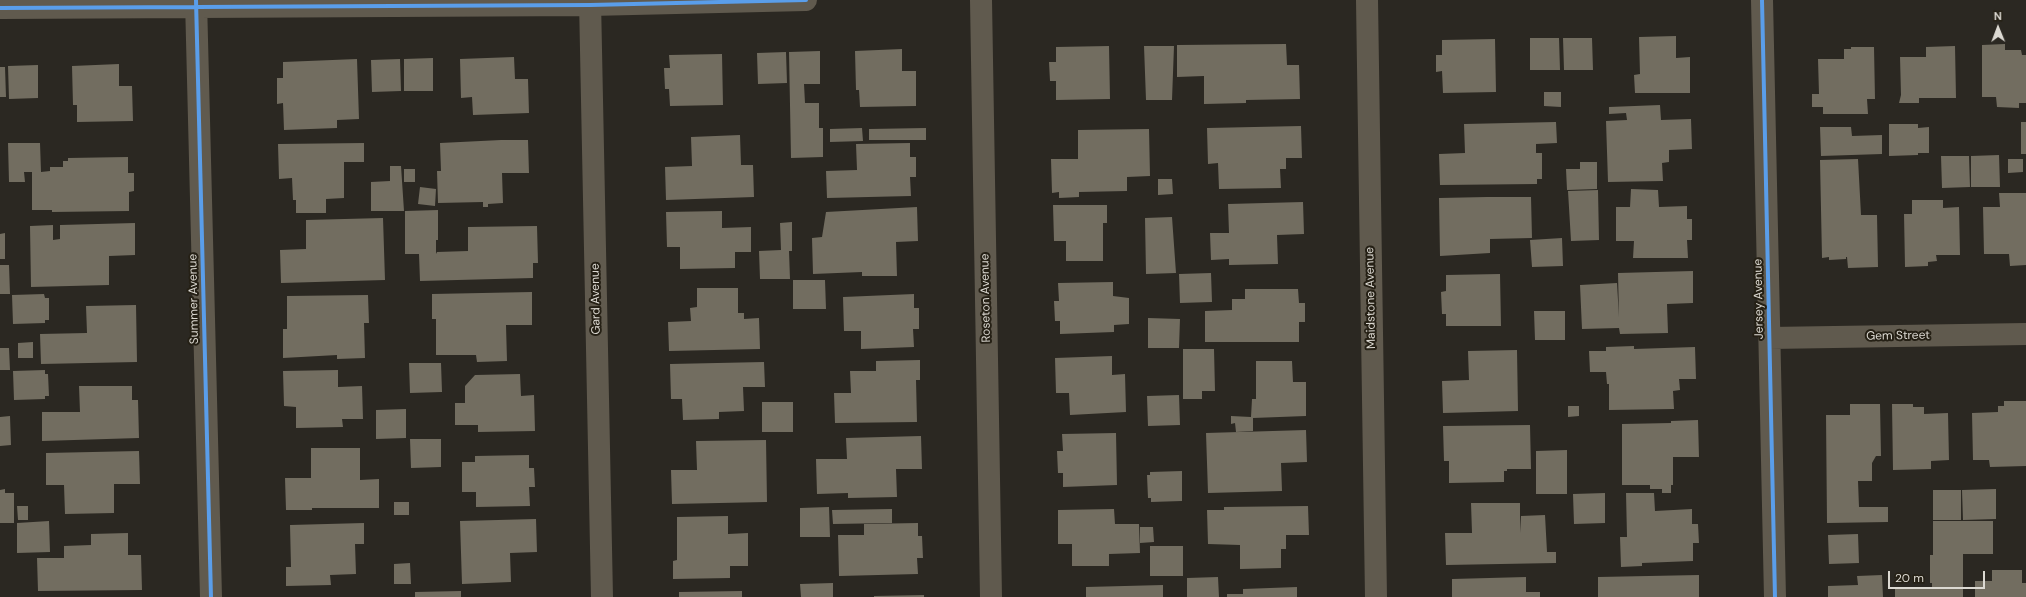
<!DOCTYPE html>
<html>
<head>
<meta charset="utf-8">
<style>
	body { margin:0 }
	#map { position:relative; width:2026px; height:597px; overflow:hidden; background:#2b2822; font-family:"DM Sans",sans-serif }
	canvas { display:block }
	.north { position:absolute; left:1978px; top:8px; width:40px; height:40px; -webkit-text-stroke:3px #252015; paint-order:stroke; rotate:359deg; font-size:11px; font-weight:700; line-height:16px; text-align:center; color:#dcd9d2 }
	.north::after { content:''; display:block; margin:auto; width:14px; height:18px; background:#dcd9d2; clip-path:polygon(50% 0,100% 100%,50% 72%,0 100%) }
	.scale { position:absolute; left:1888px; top:571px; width:97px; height:18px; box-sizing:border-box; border:2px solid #dcd9d2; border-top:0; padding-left:5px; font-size:12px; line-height:14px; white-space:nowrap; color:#dcd9d2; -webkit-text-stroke:3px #252015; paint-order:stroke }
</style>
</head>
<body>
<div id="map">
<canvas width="2026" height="597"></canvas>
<div class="north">N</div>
<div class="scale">20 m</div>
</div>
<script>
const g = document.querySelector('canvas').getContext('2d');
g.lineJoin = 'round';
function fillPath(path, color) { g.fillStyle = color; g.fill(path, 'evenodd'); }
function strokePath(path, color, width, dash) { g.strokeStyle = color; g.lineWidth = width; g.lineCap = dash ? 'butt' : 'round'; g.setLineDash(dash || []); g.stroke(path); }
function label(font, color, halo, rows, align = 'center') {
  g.font = font + ' "DM Sans",sans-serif'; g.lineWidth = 4; g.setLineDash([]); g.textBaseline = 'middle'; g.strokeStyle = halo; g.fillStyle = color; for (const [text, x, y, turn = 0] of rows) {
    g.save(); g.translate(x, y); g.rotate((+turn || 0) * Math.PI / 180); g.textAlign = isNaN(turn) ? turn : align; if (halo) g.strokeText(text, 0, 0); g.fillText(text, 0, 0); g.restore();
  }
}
const building = new Path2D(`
	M1676,36v22l14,-1v36h-55l-1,-18 6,-1 -1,-37z
	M1530,38h29l1,32h-30z
	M1563,38h29l1,32h-29z
	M1495,39l1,53 -53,1 -1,-22 -6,1v-17h6v-15z
	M1286,44l1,21h12l1,34 -54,1v3l-42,1v-28l-27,1v-32z
	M2005,44v6h16l1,5h4v48h-7v5l-22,-1 -1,-10h-14v-52z
	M1109,46l1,53 -54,1v-19h-6l-1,-19h7v-15z
	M1144,46h30l-2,54h-26z
	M1955,46l1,52h-37v5h-20l2,-8 -1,-38h26v-10z
	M1851,47h23l1,52h-8l1,15h-45v-7h-11v-13h7l-1,-35h26v-10h7z
	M902,49v22h14v35l-56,1 -1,-17h-3l-1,-39z
	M820,51v33h-16l1,19h14v25h4v29l-32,1 -2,-106z
	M786,52l1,31 -29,1 -1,-31z
	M722,54l1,51 -53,1 -1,-17h-4l-1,-21h6l-1,-13z
	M514,57l1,22h13l1,34 -56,2 -1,-18 -11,1 -1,-39z
	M433,58v33h-29v-32z
	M357,59l2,60 -22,1v8l-53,2 -1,-27 -6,1v-26h6v-16z
	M400,59l1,32 -29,1 -1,-32z
	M119,64v22h13l1,35 -56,1v-17h-4l-1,-39z
	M38,65v33l-29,1 -1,-33z
	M0,67h5l1,30h-6z
	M1544,92h17v15l-17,-1z
	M1660,105l1,15 30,-1 1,30 -23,1v12l-7,1 1,18 -55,1 -2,-61 21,-1 -1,-7 -17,1v-7z
	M1556,122l1,21 -21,1v9h6v26h-5v5l-97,1 -1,-31 26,-1 -1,-29z
	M2021,122h5v32h-5z
	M1889,124h29v4l11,-1v26h-11v2l-29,1z
	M1301,126l1,32h-16v11h-6l1,19 -62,1 -1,-26 -10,1 -1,-36z
	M1820,127h31l1,9 30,-1v19l-61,2z
	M862,128l1,13 -33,1v-13z
	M926,128v12h-57v-11z
	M1149,129l1,47 -23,1v14l-48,1v5l-20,1v-6l-7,1 -1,-34h27v-29z
	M740,135l1,30h12l1,32 -88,3 -1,-33 27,-1 -1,-29z
	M501,140h27l1,33h-27l1,30 -15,1v3h-5v-5l-45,1 -1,-32h4l-1,-28z
	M8,143h32l1,29 9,-1v-4h13v-6h5v-3l60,-1v16h6v18l-5,1v19l-77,1v-2h-20v-38h-8l1,10h-16z
	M364,143v19h-20v36l-18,1v14h-30v-13h-3l-1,-22 -13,1 -1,-35z
	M910,143v14h6v20h-6l1,19 -84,2 -1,-27 31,-1 -1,-26z
	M1999,155l1,32h-29v-31z
	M1941,156h28l1,31 -28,1z
	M1858,159l3,56h16l1,52 -30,1 -1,-11h-1v2l-17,1v-3l-7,1 -2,-98z
	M2008,159h15v13l-15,1z
	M1580,162h17v27l-30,1 -1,-21h14z
	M390,166h11l3,45h-33v-29l19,-1z
	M404,169h11v13h-11z
	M1158,179h14l1,15 -15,1z
	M420,187l16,2 -1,17 -17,-2z
	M1631,189l27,1 1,17 28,-1v13h5v21h-5l1,18h-55l1,-17h-18v-34h14z
	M1598,190l1,50 -28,1 -3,-50z
	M1999,193h27v72l-16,1 -1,-12h-25l-1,-47h17z
	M1487,197h44l1,41 -42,1v14l-50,3 -1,-58z
	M1912,200h31v8l16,-1 1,48h-24l1,6 -9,1v4l-23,1 -1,-53h8z
	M1303,202l1,32 -27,1 1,29 -49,1v-6l-18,1 -1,-27h19l-1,-29z
	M1053,205h54v18h-4v38h-37v-20h-12z
	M917,207l1,34 -22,1 1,34h-35v-4l-49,2 -1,-36 10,-1 4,-25z
	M438,210v30h-2v14l1,-2 31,-1v-24l69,-1 1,37h-5v15l-113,3 -1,-27h-14v-43z
	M722,211v17l29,-1v25h-16v16l-55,1v-22h-13l-1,-35z
	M1172,217l4,56 -30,1 -1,-56z
	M383,218l2,62 -104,3 -1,-33 26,-1v-29z
	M792,222v29h-3l1,28h-30l-1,-28 22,-1 -1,-27z
	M135,223v32l-26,1v29l-78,2 -1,-61 23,-1v15l7,-1v-14z
	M5,233v26h-5v-25z
	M1562,238l1,28 -31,1 -2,-27z
	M0,265h9l1,29h-10z
	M1693,271v32l-26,1 1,29 -48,1 -1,-6 -37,1 -2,-44 37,-2 2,34 -1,-44z
	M1211,273l1,29 -32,1 -1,-29z
	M1500,274l1,52h-55v-12h-4l-1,-22 5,-1v-16z
	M793,280h32l1,29h-33z
	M1113,282v14l16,2v26l-15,1v7l-54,2v-13h-5l-1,-20h5l-1,-18z
	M697,288h41v25h6v6l15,-1 1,31 -91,2 -1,-29 23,-1 -1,-13 7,-1z
	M1245,289h53l1,14h6v19h-6v20h-94v-31l27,-1v-11h13z
	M532,292v33h-26l1,36 -30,1 -1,-7h-40v-36h-4v-25z
	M44,294l1,4h4v22h-4v3l-32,1 -1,-29z
	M914,294v14h5v21h-6l1,18 -53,2v-18h-17l-1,-34z
	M368,295l1,28h-5l1,35 -28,1v-4l-54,3v-29h4v-33z
	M136,305l1,57 -96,2 -1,-30 47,-1 -1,-27z
	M1534,311h31v29h-30z
	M1148,318l32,1 -1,29h-31z
	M33,342v16h-15v-15z
	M1634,346v3l61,-2 1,32h-17l1,11 -7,1 1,18 -65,1v-26h-2l-1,-12h-16l-1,-21h17v-4z
	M0,348h9l1,22h-10z
	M1183,349h31l1,42h-13v8h-19z
	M1517,350l1,61 -75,2 -1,-32 27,-1 -1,-29z
	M1112,356v19l13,-1 1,38 -56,3 -1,-22h-13l-1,-35z
	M920,360v20h-4l1,42 -82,1 -1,-30h17l-1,-22h26v-10z
	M1256,361h36l1,21h13v34l-53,2v13l-17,1 -1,-9 -4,1v-8l20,1 1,-18h4z
	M764,362l1,25h-22l1,24 -25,1v7l-36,1 -1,-21h-11l-1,-35z
	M409,363h32l1,29 -32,1z
	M45,370v4h3l1,22h-4v3l-31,1 -1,-29z
	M338,370v17l24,-1 1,33h-21l1,8 -47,1v-21l-12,-1 -1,-35z
	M520,374l1,22 13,-1 1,36 -57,1v-7h-23v-22h10v-17l10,-11z
	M79,386h53v14h6l1,38 -97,3v-29h38z
	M1179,395l1,30 -32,1 -1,-30z
	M2004,401h22v65l-36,1 -1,-7h-16l-1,-47 26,-1v-6h6z
	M762,402h31v30h-31z
	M1850,404h30l1,52h-5l-4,7v18h-14l1,26h29v15l-61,1 -1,-108h24z
	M1892,404h21v3h11v7l24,-1 1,47 -18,1v8l-38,1z
	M1568,406h11v10l-11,1z
	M406,409v29l-30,1v-29z
	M10,416l1,29 -11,1v-29z
	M1698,420l1,37h-26v28h-2v8h-9v-4h-12v-4h-28v-61l49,-1v-2z
	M1530,425l1,44h-24v2h-3v11l-55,1v-22h-5l-1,-35z
	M1306,430l1,32 -26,1 1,28 -74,2 -2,-60z
	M1116,433l1,52 -54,2v-14h-5l-1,-22h6l-1,-17z
	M921,436l1,33h-26l1,28 -49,1v-5l-31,1 -1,-35h31l-1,-21z
	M410,439h31v28l-30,1z
	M766,440l1,62 -95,2 -1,-34h26l-1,-29z
	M311,448h49v32l19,-1v29h-67v2h-26l-1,-32h26z
	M1567,450v44h-31v-43z
	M139,451l1,33h-26v29l-49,1 -1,-29h-18v-32z
	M529,455v13h5l1,19h-6l1,19 -54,1v-15h-14v-30h13v-6z
	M1182,471v30l-31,1v-4h-3l-1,-23h3v-3z
	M5,489v4h9v30h-14v-33z
	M1996,489v30l-33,1 -1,-30z
	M1933,490h28v30h-28z
	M1605,493v30l-31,1 -1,-30z
	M1626,493h28l1,18 37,-2v15h6l1,19h-6v18l-51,2v3l-21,1 -1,-30h7z
	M394,502h15v13h-15z
	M1471,503h49v30l1,-17 24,-1 2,37h9v11l-110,2 -1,-32h27z
	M17,506h11v14h-10z
	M1308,506l1,29h-23v14h-5v19l-41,1v-24l-32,-1 -1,-34h17v-3z
	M829,507l1,30h-30v-29z
	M892,509v14l-59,1 -1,-14z
	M1114,509l1,15h24l1,29 -31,1v12h-37v-22h-14v-34z
	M728,516v18l20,-1v33h-18v12l-57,1v-18l4,-1v-43z
	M536,519l1,33 -27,1 1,29 -49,2 -2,-63z
	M49,521l1,31 -33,1v-30z
	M1933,521h60v33h-30v43h-68v-8l37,-1v-5h-2v-28h3z
	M364,523v21h-9l1,30 -26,1 1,10 -45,1v-19h5l-1,-42z
	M918,523v13h4l1,22h-6l1,16 -79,2 -1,-41h26v-11z
	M1140,527h13l1,15 -14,1z
	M128,533v22h13l1,35 -104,1 -1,-33h27v-12l27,-1v-11z
	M1858,534l1,29 -30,1 -1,-29z
	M1150,546h33v30h-33z
	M410,563l1,21h-17v-20z
	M1992,570h30v13h4v14h-51v-16h17z
	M1699,575v22h-101v-20z
	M1882,575l1,22h-55v-11l30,-1 -1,-9z
	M1218,577l1,20h-32v-19z
	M1526,577v15h14v5h-88v-18z
	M833,583v14h-32l-1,-13z
	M1163,585v12h-77v-10z
	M1297,587v10h-70v-3h16v-5z
	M461,591v6h-46v-5z
	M742,591v6h-63v-5z
	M924,595v2h-50v-1z`);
const minor = new Path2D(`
	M196,0l15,597
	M590,0l12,597
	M981,0l10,597
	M1367,0l9,597
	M1762,0l13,597
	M0,8l590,-3 216,-5
	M1770,338l256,-4`);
const cycleway = new Path2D(`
	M196,0l15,597
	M1762,0l13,597
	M0,8l590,-3 216,-5`);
const streetNames = [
	["Roseton Avenue",986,298,-91],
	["Maidstone Avenue",1371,298,-91],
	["Summer Avenue",194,299,-91],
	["Gard Avenue",596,299,-91],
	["Jersey Avenue",1759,299,-91],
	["Gem Street",1898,336,-1]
];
fillPath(building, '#726d60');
strokePath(minor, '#605a4e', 22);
strokePath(cycleway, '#5a9eea', 4);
label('12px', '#dcd9d2', '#252015', streetNames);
</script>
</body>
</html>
